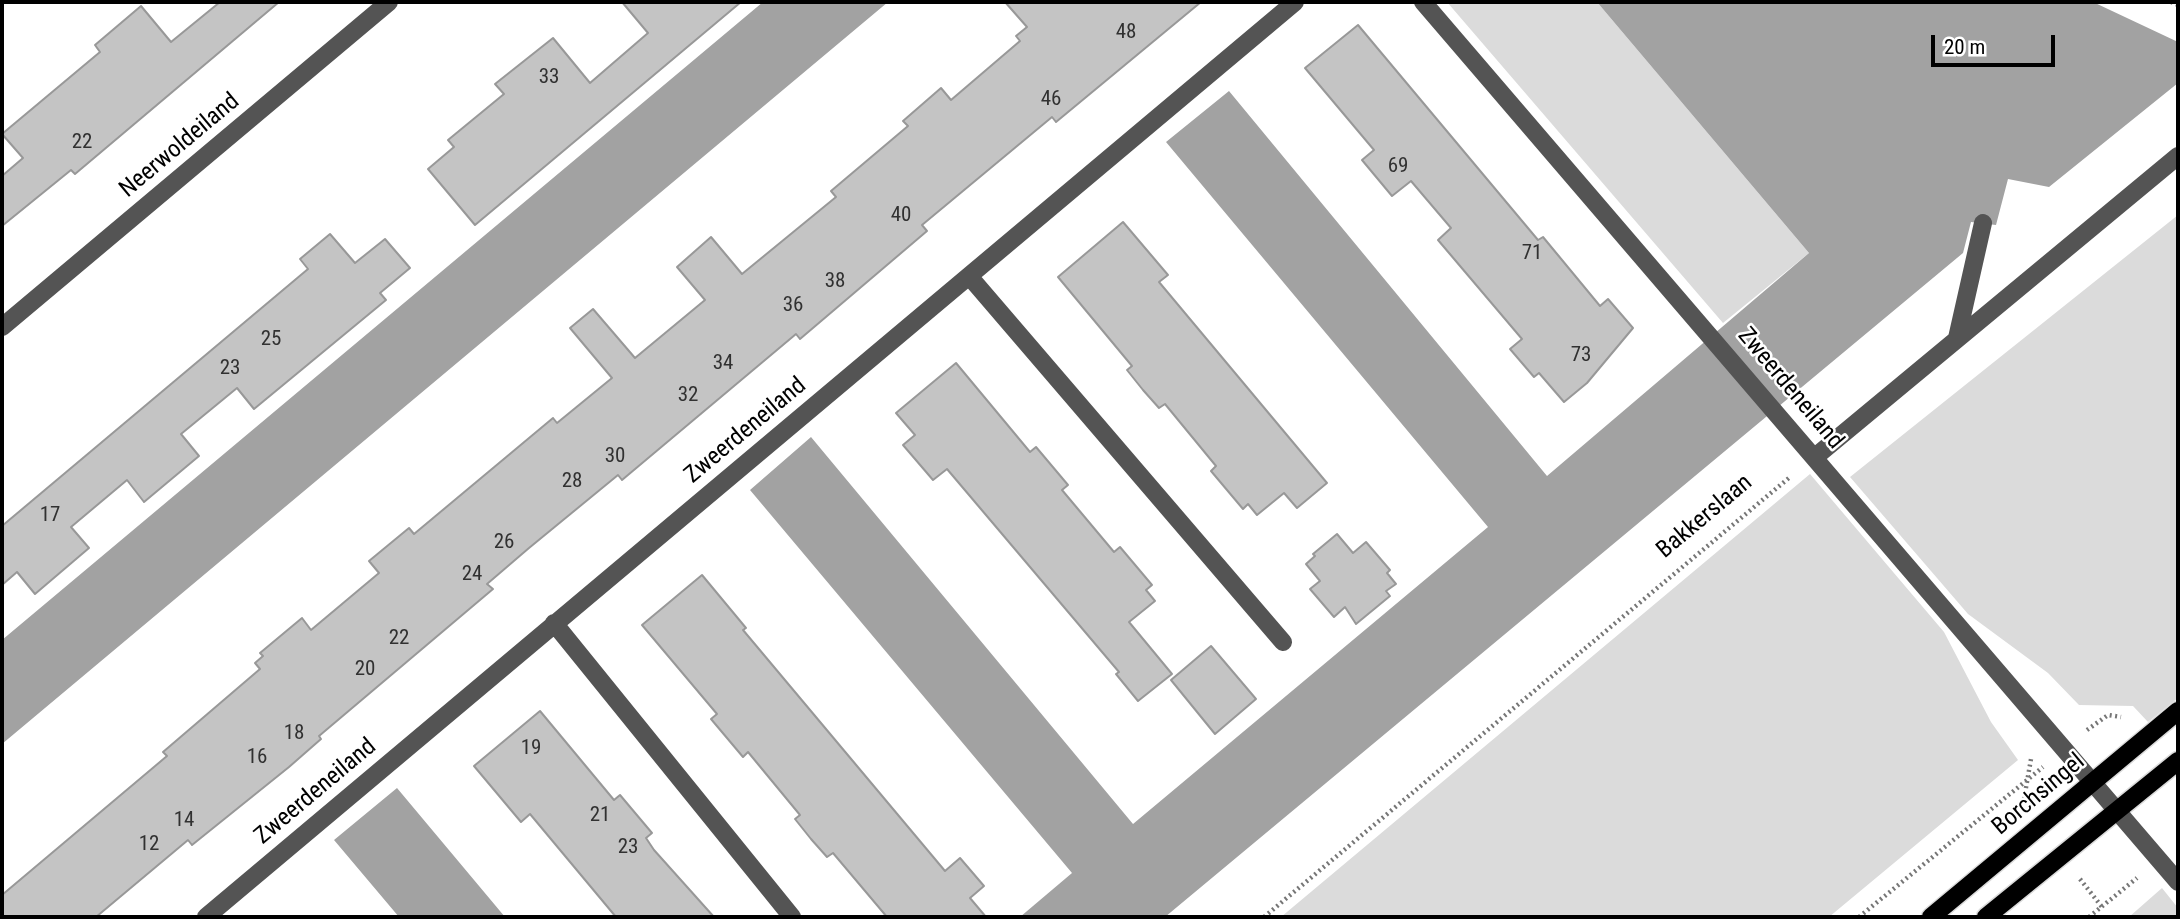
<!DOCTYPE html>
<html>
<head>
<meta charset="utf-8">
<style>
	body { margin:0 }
	#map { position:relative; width:2180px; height:919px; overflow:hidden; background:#fff; font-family:"Roboto Condensed",sans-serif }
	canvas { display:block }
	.frame { position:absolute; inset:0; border:4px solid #000; pointer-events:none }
	.scale { position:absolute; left:1931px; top:35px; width:124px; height:32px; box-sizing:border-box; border:4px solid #000; border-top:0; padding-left:9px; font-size:21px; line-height:24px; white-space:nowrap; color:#000; -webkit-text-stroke:5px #fff; paint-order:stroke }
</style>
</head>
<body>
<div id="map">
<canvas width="2180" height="919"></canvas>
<div class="frame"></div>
<div class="scale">20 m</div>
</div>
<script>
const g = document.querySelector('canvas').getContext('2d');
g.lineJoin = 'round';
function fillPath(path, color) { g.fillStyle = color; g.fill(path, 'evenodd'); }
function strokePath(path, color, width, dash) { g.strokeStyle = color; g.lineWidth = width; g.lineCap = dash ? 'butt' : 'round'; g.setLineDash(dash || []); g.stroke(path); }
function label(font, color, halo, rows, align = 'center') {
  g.font = font + ' "Roboto Condensed",sans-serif'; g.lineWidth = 5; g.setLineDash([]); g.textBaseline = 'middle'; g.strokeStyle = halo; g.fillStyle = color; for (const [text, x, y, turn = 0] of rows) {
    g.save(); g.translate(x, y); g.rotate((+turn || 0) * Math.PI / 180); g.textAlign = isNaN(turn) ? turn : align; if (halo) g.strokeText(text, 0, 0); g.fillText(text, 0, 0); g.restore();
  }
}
const green = new Path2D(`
	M1447,2h150l212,251 -86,70z
	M2178,215v483l-30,24 -15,-16 -54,-1 -31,-32 -80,-59 -118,-137z
	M1810,474l134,158 47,90 27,38 -189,157h-548z
	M2162,888l16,20v9h-49z`);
const water = new Path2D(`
	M763,2h125l-886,742v-104z
	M1597,2h496l85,40v41l-129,104 -41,-8 -12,46 -25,-3 -8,31 -798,664h-145l52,-44 -322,-383 61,-53 322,387 355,-297 -322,-385 63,-51 318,385 262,-223z
	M397,788l108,129h-106l-65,-77z`);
const building = new Path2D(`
	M220,2h59l-204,172 -4,-4 -69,56v-50l21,-18 -21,-24 98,-82 -5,-7 46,-39 30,36z
	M622,2h119l-266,223 -47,-56 26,-22 -6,-7 56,-46 -9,-10 58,-46 37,45 58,-50z
	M1005,2h196l-145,120 -4,-5 -130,108 5,6 -127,108 -4,-5 -174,146 -4,-5 -89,73 -42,36 6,5 -174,147 2,3 -32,28 -97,78 -4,-5 -92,77h-94v-22l165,-139 -4,-4 97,-83 -5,-6 8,-7 -3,-3 42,-35 9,12 68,-57 -10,-12 40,-33 5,6 139,-116 4,5 55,-45 -42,-50 23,-19 42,49 70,-58 -28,-33 34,-30 31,37 94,-77 -5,-6 77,-65 -5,-5 38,-33 10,12 69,-59 -4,-5 11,-9z
	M1358,25l180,215 5,-3 57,69 8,-7 25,29 -46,55 -23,19 -25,-29 -5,4 -24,-28 12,-10 -84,-99 13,-12 -40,-47 -19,15 -30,-36 12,-10 -69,-82z
	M1123,222l45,53 -9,7 168,201 -30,25 -13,-15 -27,22 -9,-11 -5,5 -32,-38 5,-5 -51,-62 -6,4 -16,-18 -16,-20 5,-4 -74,-89z
	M330,234l25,29 30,-24 25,29 -30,25 6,7 -132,109 -17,-21 -56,46 18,22 -55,46 -17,-22 -56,47 18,21 -54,46 -18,-22 -15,13v-59l306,-257 -8,-10z
	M956,363l74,89 6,-5 32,38 -6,5 52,62 6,-5 32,38 -6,5 9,11 -26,21 43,52 -34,27 -22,-27 3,-2 -172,-203 -14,11 -30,-35 12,-10 -19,-22z
	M1337,534l16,19 13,-11 24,28 -3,3 9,11 -10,7 4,5 -34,28 -11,-17 -11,10 -24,-28 10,-8 -14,-17 9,-8 -2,-2z
	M702,575l44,53 -3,2 202,241 15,-13 24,28 -14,12 16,19h-99l-54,-64 -6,4 -16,-18 -16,-20 5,-4 -52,-63 -5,5 -32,-38 6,-5 -75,-89z
	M1211,646l45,53 -41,35 -44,-54z
	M540,711l74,89 6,-5 32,38 -6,5 8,12 60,67h-98l-86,-103 -9,8 -47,-56z`);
const path = new Path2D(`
	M2171,2l7,3
	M2087,730l21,-15 13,2
	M2024,799l7,-40
	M2080,879l22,28
	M1264,917l526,-440
	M1859,917l184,-150
	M2089,917l48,-39`);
const minor = new Path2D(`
	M1423,2l755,880
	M969,276l314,366
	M2,327l387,-325
	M1957,338l26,-115
	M1815,457l363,-301
	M554,623l238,294
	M206,917l1089,-915`);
const major = new Path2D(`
	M1931,917l247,-206
	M1986,917l192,-156`);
const numberNames = [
	["48",1126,33],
	["33",549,78],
	["46",1051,100],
	["22",82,143],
	["69",1398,167],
	["40",901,216],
	["71",1532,254],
	["38",835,282],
	["36",793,306],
	["25",271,340],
	["73",1581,356],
	["34",723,364],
	["23",230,369],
	["32",688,396],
	["30",615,457],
	["28",572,482],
	["17",50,516],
	["26",504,543],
	["24",472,575],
	["22",399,639],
	["20",365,670],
	["18",294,734],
	["19",531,749],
	["16",257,758],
	["21",600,816],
	["14",184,821],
	["12",149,845],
	["23",628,848]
];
const streetNames = [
	["Neerwoldeiland",180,146,-40],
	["Zweerdeneiland",1790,389,50],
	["Zweerdeneiland",746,431,-40],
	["Bakkerslaan",1705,517,-40],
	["Zweerdeneiland",316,792,-40],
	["Borchsingel",2039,795,-40]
];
fillPath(green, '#dbdbdb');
fillPath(water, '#a2a2a2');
fillPath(building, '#c4c4c4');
strokePath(building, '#989898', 2);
strokePath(major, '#dbdbdb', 21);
strokePath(path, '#767676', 4.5, [2, 3.5]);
strokePath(minor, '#545454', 18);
strokePath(major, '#000', 18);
label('21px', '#313131', null, numberNames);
label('24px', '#000', '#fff', streetNames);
</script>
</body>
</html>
